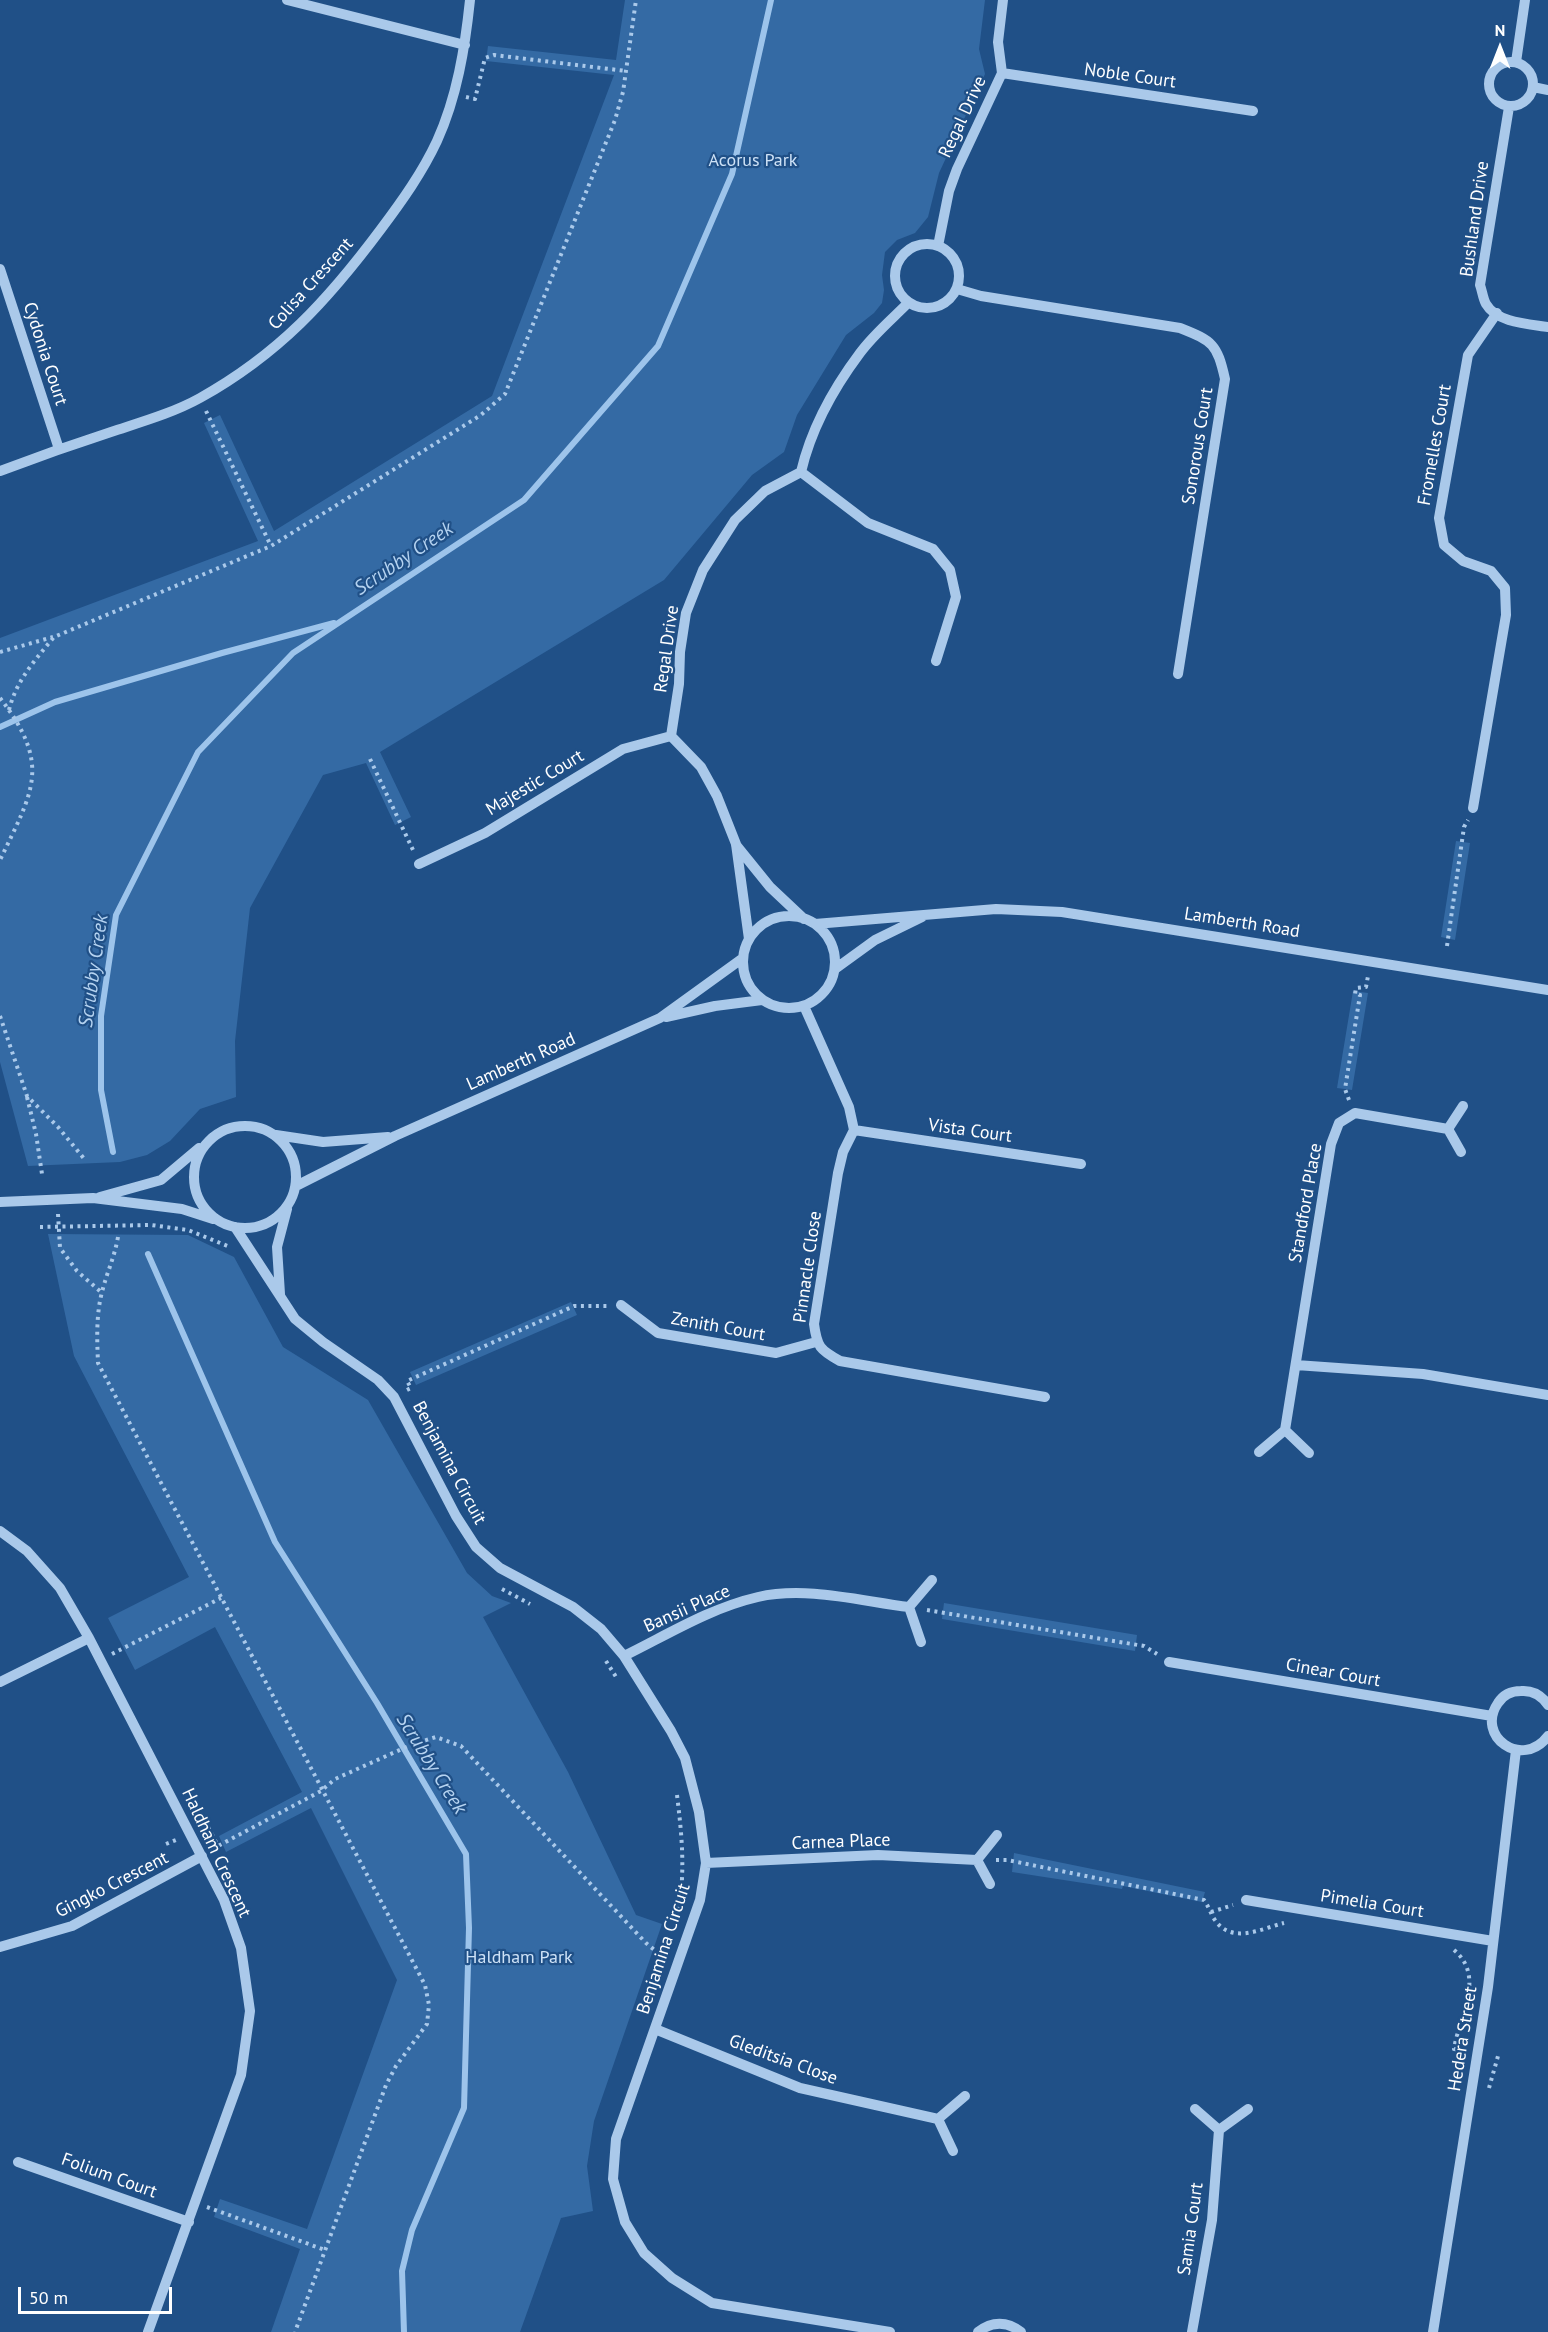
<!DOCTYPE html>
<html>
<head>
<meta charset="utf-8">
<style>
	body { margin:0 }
	#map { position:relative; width:1548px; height:2332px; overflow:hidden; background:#205087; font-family:"PT Sans",sans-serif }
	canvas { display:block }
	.north { position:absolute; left:1470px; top:18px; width:60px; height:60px; -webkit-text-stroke:4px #205087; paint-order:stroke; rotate:0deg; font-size:16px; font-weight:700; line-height:24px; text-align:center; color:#fff }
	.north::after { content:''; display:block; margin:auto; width:21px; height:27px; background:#fff; clip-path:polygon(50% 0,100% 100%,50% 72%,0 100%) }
	.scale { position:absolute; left:18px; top:2287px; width:154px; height:27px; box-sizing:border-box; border:3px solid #fff; border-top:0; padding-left:8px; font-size:18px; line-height:21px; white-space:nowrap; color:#fff; -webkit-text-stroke:4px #205087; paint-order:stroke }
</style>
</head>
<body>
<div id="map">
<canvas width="1548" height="2332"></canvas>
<div class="north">N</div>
<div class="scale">50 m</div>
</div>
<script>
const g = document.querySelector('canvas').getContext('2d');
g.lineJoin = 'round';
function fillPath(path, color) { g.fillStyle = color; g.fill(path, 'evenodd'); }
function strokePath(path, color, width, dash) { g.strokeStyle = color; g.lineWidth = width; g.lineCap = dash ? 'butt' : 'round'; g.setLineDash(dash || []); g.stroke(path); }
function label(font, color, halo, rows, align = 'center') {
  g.font = font + ' "PT Sans",sans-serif'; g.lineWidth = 4.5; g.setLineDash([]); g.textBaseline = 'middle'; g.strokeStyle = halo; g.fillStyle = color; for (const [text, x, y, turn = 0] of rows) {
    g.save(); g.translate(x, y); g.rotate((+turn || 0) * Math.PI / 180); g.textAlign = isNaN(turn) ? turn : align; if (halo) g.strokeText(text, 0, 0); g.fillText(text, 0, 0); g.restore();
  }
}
const green = new Path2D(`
	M625,0h360l-6,49 6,25 -46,99 -11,44 -13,16 -18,7 -12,12 -3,23 2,15 -2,13 -8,10 -28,22 -49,80 -13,37 -32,23 -88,105 -284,172 31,65 -16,8 -29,-62 -43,12 -73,133 -15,133 1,56 -36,12 -30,32 -23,14 -27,7 -92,4 -28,-104v-424l258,-97 -54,-118 16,-8 54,116 218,-135 122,-321 -128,-14 2,-15 128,14z
	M1456,841l14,2 -15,97 -14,-3z
	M1353,991l15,2 -16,97 -15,-2z
	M48,1234l140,1 46,22 49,90 85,53 99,173 25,23 19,7 -28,14 85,155 68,143 26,9 -68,197 -7,45 6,45 -32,7 -41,114h-249l29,-83 -86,-32 6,-18 87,30 90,-249 -86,-172 -85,44 -7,-16 83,-44 -87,-165 -80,43 -27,-52 81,-41 -115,-221z
	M571,1302l6,13 -161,70 -6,-13z
	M944,1603l193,32 -2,16 -193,-32z
	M1014,1853l191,39 -3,10 -79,-16 -1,3 -110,-17z`);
const stream = new Path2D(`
	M0,727l55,-25 167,-49 112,-30
	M113,1152l-12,-62v-74l15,-101 82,-163 95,-99 231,-153 134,-154 74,-172 39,-174
	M148,1254l127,288 102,161 89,151 3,74 -5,180 -52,122 -10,41 2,61`);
const path = new Path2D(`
	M466,97l9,2 10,-41 9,-3 132,16
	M206,411l65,135
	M0,652l53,-15
	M0,698c52,67 33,93 0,162
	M9,710c7,-29 26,-50 45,-73l217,-91 210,-131 24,-21 110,-274 8,-28 13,-92
	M370,759l43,91
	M1447,946l17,-119 4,-7
	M0,1016l27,80 31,31 28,34
	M27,1097l9,37 6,40
	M1349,1100l-4,-11 15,-94 -5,-1 1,-6 10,-1 2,-11
	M58,1214l2,34 17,23 25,22
	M40,1227l111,-2 37,5 42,17
	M118,1237c-4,22 -11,35 -16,55 -6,23 -5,47 -4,71l327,622 4,20 -2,19 -31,42 -10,19 -91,247
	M407,1390l4,-2 -4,-7 167,-75h35
	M502,1589l28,15
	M927,1610l217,36 13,8
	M112,1654l109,-56
	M606,1661l12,19
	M677,1795c5,41 8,73 2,115
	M202,1827l5,-2 11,21 103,-55 14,-12 78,-35 23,-7 25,9 185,197 18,15
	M166,1844l10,-4
	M996,1860h11l197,40c4,6 6,11 9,17 17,29 47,12 71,6
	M1211,1912l22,-7
	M1454,1950c32,27 5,66 0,99l7,1
	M1489,2088l9,-32h-4
	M207,2207l118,43`);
const minor = new Path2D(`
	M287,0l178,45
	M1489 84a22 22 0 1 1 44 0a22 22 0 1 1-44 0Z
	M1516,62l9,-62
	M1002,73l251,38
	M1533,87l15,3
	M1509,107l-29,178c2,5 3,14 6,19 11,19 43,20 62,23
	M895 276a32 32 0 1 1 64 0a32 32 0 1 1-64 0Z
	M938,246l11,-55 8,-22 45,-96 -4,-31 5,-42
	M0,269l59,180
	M957,289l24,7 199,32c33,13 37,16 45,51l-47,295
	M0,471c37,-14 74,-27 111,-39 30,-10 62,-19 89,-34 79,-44 128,-98 181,-169 21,-28 41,-56 56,-88 20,-44 28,-93 33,-141
	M801,472l67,51 65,26 17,21 6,27 -20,64
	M1473,808l33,-193 -1,-27 -14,-17 -28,-10 -19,-16 -5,-27 29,-163 29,-42
	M736,845l34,42 34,32
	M419,864l66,-31 138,-84 48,-13
	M743 962a46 46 0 1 1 92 0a46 46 0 1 1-92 0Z
	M815,924l181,-15 66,3 486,78
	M749,939l-13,-95 -19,-48 -16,-29 -30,-31 8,-52 1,-32 6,-39 17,-43 32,-50 30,-29 36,-19c10,-43 32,-83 59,-119 13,-18 32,-34 48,-50
	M835,969l40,-29 47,-23
	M804,1006l45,101 5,23 -11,22 -5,21 -24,151c3,23 6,26 26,37l205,36
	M666,1017l49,-11 47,-6
	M194 1177a51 51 0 1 1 102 0a51 51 0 1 1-102 0Z
	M854,1130l227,34
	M276,1135l47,7 65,-5
	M1461,1152l-13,-23 15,-23
	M296,1186l99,-50 265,-118 83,-60
	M100,1197l61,-17 38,-32
	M0,1202l93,-4 89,11 31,10
	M235,1227l60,92 28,23 55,38 16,17 62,119 20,31 24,21 73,39 28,22 23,27 47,75 14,27 14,54 7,51 -6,37 -84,239 -3,40 12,43 19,31 28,25 40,25 178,29
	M280,1294l-3,-47 10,-38
	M621,1305l37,28 118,20 40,-11
	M1296,1365l127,9 125,21
	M1285,1430l46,-286 8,-21 16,-10 93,16
	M1259,1452l26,-22 24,23
	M0,1531l27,20 33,37 29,50 135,262 17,48 9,63 -9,64 -93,257
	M921,1642l-12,-35 23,-27
	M624,1656c43,-21 86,-48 134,-59 48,-11 102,4 151,10
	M1169,1662l323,54
	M0,1682l89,-44
	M1548,1705c-6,-9 -15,-15 -27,-14 -10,0 -18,4 -23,12 -23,33 24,67 50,33
	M706,1863l172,-8 99,5
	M990,1884l-13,-24 20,-25
	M1246,1900l247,41
	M0,1947l72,-21 130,-70
	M655,2029l145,59 138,31
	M1195,2109l24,21 29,-21
	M953,2151l-15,-32 27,-23
	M18,2162l171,60
	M978,2332c14,-11 29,-11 43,0
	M1192,2332l20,-112 7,-90
	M1433,2332l55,-345 28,-237`);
const streetNames = [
	["Noble Court",1130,76,8],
	["Regal Drive",963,117,-65],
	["Bushland Drive",1475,219,-82],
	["Colisa Crescent",311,284,-48],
	["Cydonia Court",45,354,72],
	["Fromelles Court",1435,445,-80],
	["Sonorous Court",1198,446,-81],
	["Regal Drive",667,649,-82],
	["Majestic Court",535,783,-31],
	["Lamberth Road",1242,923,9],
	["Lamberth Road",521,1062,-24],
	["Vista Court",970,1131,8],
	["Standford Place",1306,1203,-80],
	["Pinnacle Close",808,1267,-82],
	["Zenith Court",718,1327,10],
	["Benjamina Circuit",449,1463,62],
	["Bansii Place",687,1609,-24],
	["Cinear Court",1333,1673,10],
	["Carnea Place",841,1842,-2],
	["Haldham Crescent",216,1853,65],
	["Gingko Crescent",112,1885,-27],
	["Pimelia Court",1372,1904,9],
	["Benjamina Circuit",664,1949,-72],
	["Hedera Street",1463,2039,-81],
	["Gleditsia Close",783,2060,20],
	["Folium Court",109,2176,20],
	["Samia Court",1191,2229,-82]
];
const parkNames = [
	["Acorus Park",753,161],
	["Haldham Park",519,1958]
];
const waterNames = [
	["Scrubby Creek",404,559,-34],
	["Scrubby Creek",94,971,-82],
	["Scrubby Creek",431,1764,58]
];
fillPath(green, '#346aa4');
strokePath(stream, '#9dc4eb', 6);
strokePath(path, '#aac9ea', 4, [3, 4.5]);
strokePath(minor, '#aac9ea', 10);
label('18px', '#fff', '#205087', streetNames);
label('18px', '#cee2f7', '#205087', parkNames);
label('italic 20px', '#b5d3f1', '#205087', waterNames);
</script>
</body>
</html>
